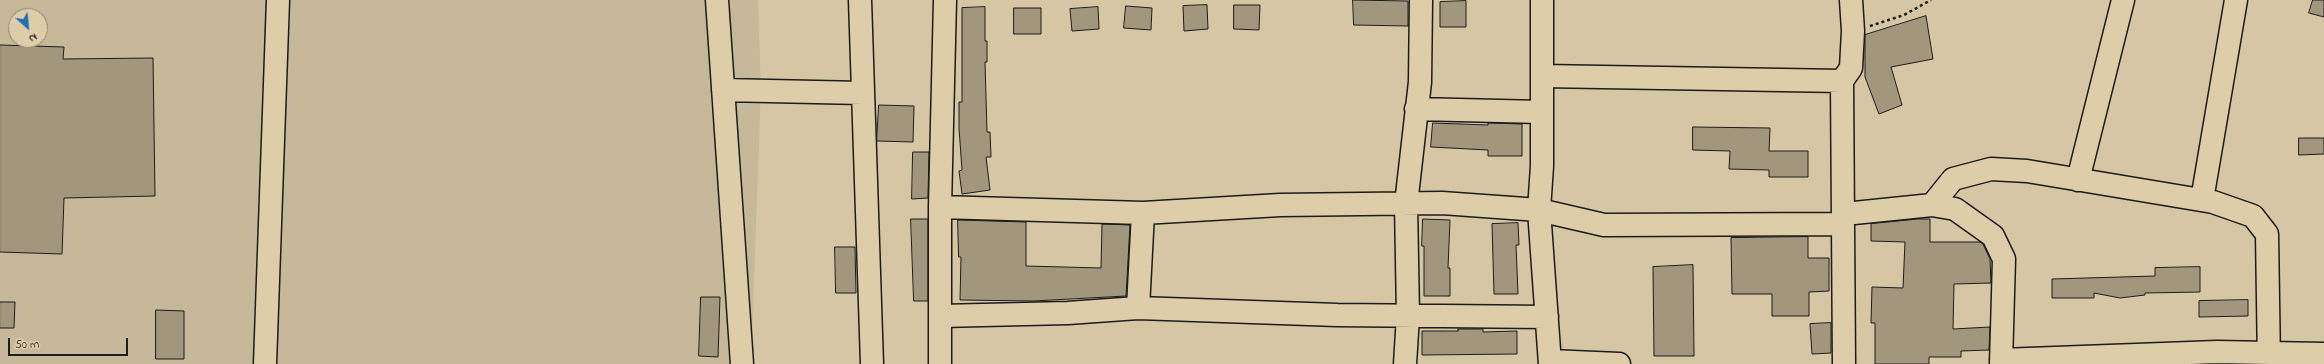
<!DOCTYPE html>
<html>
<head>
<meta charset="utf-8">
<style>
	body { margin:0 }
	#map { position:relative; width:2324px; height:364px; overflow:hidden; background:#d7c6a4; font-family:"Indie Flower",sans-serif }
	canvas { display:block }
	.north { position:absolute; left:8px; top:8px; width:40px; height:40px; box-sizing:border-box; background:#dfcdaa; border:1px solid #918671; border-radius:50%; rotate:153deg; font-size:11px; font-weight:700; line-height:16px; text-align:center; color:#1c1c1c }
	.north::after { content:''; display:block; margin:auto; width:14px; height:18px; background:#1f6fb2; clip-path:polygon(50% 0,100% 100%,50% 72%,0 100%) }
	.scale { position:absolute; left:8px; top:338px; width:120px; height:18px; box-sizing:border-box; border:2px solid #1c1c1c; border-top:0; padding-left:5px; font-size:12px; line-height:14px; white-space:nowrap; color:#1c1c1c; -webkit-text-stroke:3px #dfcdaa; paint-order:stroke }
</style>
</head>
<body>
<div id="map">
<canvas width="2324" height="364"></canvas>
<div class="north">N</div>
<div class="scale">50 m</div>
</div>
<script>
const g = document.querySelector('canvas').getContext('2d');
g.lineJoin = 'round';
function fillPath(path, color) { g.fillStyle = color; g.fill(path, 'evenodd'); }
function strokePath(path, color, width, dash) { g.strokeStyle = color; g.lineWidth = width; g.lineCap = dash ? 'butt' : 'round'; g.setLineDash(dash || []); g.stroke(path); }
const built = new Path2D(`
	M0,0h758l3,88 -10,276h-751zM16,16h24v24h-24z`);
const building = new Path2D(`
	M1353,0l55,1v25l-54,-1z
	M2313,0h11v17l-15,-4z
	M1466,1v26h-26v-25z
	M1207,5l1,24 -24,2 -1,-25z
	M1234,5h26l-1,25 -25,-1z
	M1126,6l26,2 -1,22 -27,-2z
	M985,7v34h2v21h-2l2,70h3l1,25h-5l4,33 -28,4 -3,-23 3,-1 -3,-42v-26h3v-94z
	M1098,7l1,22 -27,2 -2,-22z
	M1014,8h27v26h-27z
	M1926,16l7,43 -42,8 11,38 -23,9 -14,-37v-42z
	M0,45l64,2 -1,12 90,-1 2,138 -91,2 -2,56 -62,-2z
	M879,105l35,1 -1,36 -36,-1z
	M1433,123l55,2v-2l34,1v32h-34v-6l-57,-3z
	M1693,127l77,1 -1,23h39v26h-39v-7l-40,-1 1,-18 -37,-1z
	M2299,138h25v16l-25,1z
	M913,152h16l-1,46 -16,1z
	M911,219h17v82h-14z
	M1423,219l27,1 -2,48h2v28h-26v-50h-2z
	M1918,219h12v23h50l3,2 7,15 1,24 -37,1 -1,45 37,-2 -1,23 -28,1v6h-32v7h-54v-41h-4l1,-36 31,1 2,-46 -34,-1v-17z
	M958,220l68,2v44l75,2 1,-44 28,1 -4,71 -93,5 -73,-1 1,-43h-2z
	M1518,223l1,22h-3l2,49h-24l-2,-70z
	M1808,237v21h21v33l-20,1v24h-37v-22h-40l-1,-56z
	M835,247h20l1,46h-20z
	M1693,265l1,91h-40l-1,-89z
	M2200,267v25l-55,1v2l-25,3 -26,-5v5h-42v-19l103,-3v-8z
	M701,297h19l-2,60 -19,-1z
	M2248,300v16l-49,1v-16z
	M0,302h15l-1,26h-14z
	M156,310l28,1v48h-28z
	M1831,323v30l-19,1 -2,-30z
	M1458,329h25v3l34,-1v23l-95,1v-24h36z`);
const path = new Path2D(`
	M1870,26l34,-11 27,-15`);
const minor = new Path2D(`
	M717,0l25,364
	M860,0l12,364
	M1542,0v166l-3,44 11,154
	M1542,76l300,5
	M723,90l139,3
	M1416,109l126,3
	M2078,180l45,-180
	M2202,200l34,-200
	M1932,205l21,-26 38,-10 36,2 186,31 40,14 14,18 2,130
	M940,207l203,6 137,-8 162,-2 97,7 65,15 239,-1
	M1844,214l88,-9 23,4 38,27 11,23 -3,105
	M1138,308l5,-95
	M940,316l128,-3 70,-5 199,7 210,2
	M2001,360l216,-8 107,2
	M1550,361l69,3
	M265,364l13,-364
	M940,364v-157l5,-207
	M1405,364l3,-48 -2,-112 14,-122 1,-82
	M1844,364l-2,-283 9,-13 2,-37 -2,-31`);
fillPath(built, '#c7b899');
fillPath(building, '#a3967e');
strokePath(building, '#1c1c1c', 1);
strokePath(minor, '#1c1c1c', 25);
strokePath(path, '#1c1c1c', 2.5, [3, 3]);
strokePath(minor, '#dfcdaa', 22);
</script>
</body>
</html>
